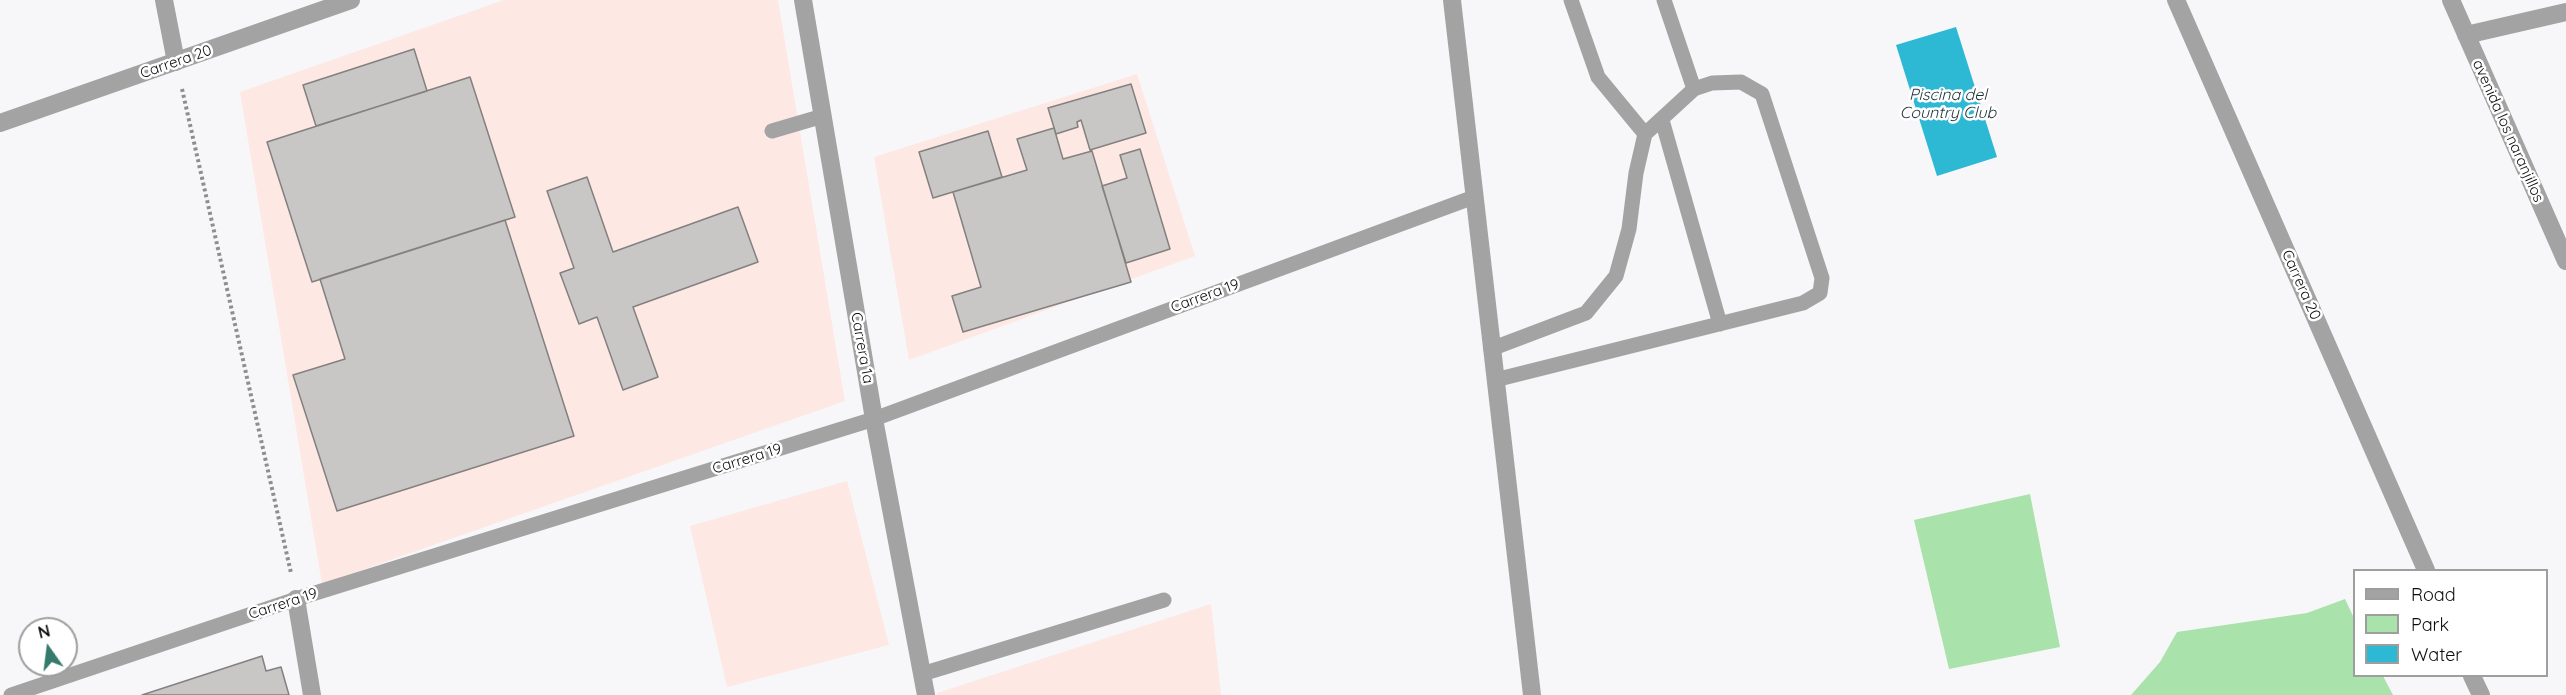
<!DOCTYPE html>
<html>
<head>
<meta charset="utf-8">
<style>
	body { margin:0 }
	#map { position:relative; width:2566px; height:695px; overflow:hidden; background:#f7f7f9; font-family:Quicksand,sans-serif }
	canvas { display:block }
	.legend { position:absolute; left:2353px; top:569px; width:195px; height:108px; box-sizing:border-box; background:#fff; border:2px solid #9e9e9e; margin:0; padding:8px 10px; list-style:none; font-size:18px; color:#0c0c0d }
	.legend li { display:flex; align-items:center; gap:12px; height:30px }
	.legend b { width:30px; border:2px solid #9e9e9e }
	.north { position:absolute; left:18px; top:617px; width:60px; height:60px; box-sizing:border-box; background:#fff; border:2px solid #9e9e9e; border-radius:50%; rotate:346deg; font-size:16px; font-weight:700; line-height:24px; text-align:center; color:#0c0c0d }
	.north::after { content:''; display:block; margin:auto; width:21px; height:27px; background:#367a6d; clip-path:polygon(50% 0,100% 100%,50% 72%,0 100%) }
</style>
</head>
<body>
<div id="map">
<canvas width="2566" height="695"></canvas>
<ul class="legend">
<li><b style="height:8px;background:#a4a3a4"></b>Road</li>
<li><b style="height:16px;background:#aae2ab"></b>Park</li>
<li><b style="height:16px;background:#2db9d4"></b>Water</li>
</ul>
<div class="north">N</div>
</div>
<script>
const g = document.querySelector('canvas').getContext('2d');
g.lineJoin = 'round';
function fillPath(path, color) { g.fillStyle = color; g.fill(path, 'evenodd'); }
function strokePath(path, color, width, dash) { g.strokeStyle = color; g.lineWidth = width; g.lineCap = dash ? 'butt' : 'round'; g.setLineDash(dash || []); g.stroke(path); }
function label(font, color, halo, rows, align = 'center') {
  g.font = font + ' Quicksand,sans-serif'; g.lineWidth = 5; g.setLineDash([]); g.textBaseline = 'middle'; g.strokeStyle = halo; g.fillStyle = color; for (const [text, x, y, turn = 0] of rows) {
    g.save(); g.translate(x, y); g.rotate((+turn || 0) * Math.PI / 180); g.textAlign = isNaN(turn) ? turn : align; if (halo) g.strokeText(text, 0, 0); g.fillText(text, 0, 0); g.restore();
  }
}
const education = new Path2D(`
	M504,0h274l67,401 -523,183 -82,-492z
	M1137,74l58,182 -286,104 -35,-203z
	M847,481l42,164 -162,42 -37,-161z
	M1211,604l10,91h-284v-2z`);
const green = new Path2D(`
	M2030,494l30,153 -111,22 -35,-149z
	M2345,599l9,19v58h29l10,19h-262l29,-33 17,-30 130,-19z`);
const water = new Path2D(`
	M1956,27l41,130 -60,19 -41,-131z`);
const building = new Path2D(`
	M414,49l13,42 -111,35 -13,-41z
	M470,77l45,140 -203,65 -45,-140z
	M1131,84l15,49 -56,17 -9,-30 -4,2 1,5 -22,7 -8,-26z
	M1054,128l9,31 29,-8 39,131 -168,50 -11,-36 29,-9 -28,-95 74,-22 -10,-31z
	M988,131l14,46 -69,21 -14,-46z
	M1140,149l30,100 -44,14 -24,-77 25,-8 -7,-23z
	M587,177l26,75 125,-45 20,55 -125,45 25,70 -35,13 -26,-73 -18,7 -19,-51 14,-5 -27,-77z
	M505,220l69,216 -237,75 -44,-136 52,-16 -25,-80z
	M262,656l4,15 15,-4 8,28h-147z`);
const path = new Path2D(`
	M182,89l109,484`);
const service = new Path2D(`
	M1571,0l27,77 47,57
	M1664,0l30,89
	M1662,120l58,204
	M772,131l51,-15
	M1491,349l95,-36 30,-37 13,-47 7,-56 9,-39 49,-45 18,-6 29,-1 21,12 60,184 -2,15 -17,10 -308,77
	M922,674l242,-74
	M11,695l285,-96 578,-180 600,-222`);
const minor = new Path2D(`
	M164,0l12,62
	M803,0l71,419 52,276
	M1452,0l80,695
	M2451,0l115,261
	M2466,35l100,-23
	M296,599l16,96`);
const tertiary = new Path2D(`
	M2176,0l250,570
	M0,123l351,-123
	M2472,676l9,19`);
const streetNames = [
	["Carrera 20",176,62,-19],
	["avenida los naranjillos",2508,131,66],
	["Carrera 20",2301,285,66],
	["Carrera 19",1205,296,-20],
	["Carrera 1a",862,348,80],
	["Carrera 19",747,459,-17],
	["Carrera 19",283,604,-18]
];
const waterNames = [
	["Piscina del",1948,95],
	["Country Club",1948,113]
];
fillPath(education, '#fee8e4');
fillPath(green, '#aae2ab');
fillPath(water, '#2db9d4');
fillPath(building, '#c9c6c6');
strokePath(building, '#838180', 1.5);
strokePath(path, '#8e8e90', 4, [3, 3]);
strokePath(service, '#a4a3a4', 15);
strokePath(minor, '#a4a3a4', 18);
strokePath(tertiary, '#a4a3a4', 18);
label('15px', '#0c0c0d', '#fff', streetNames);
label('italic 16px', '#1b3136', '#fff', waterNames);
</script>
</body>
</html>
